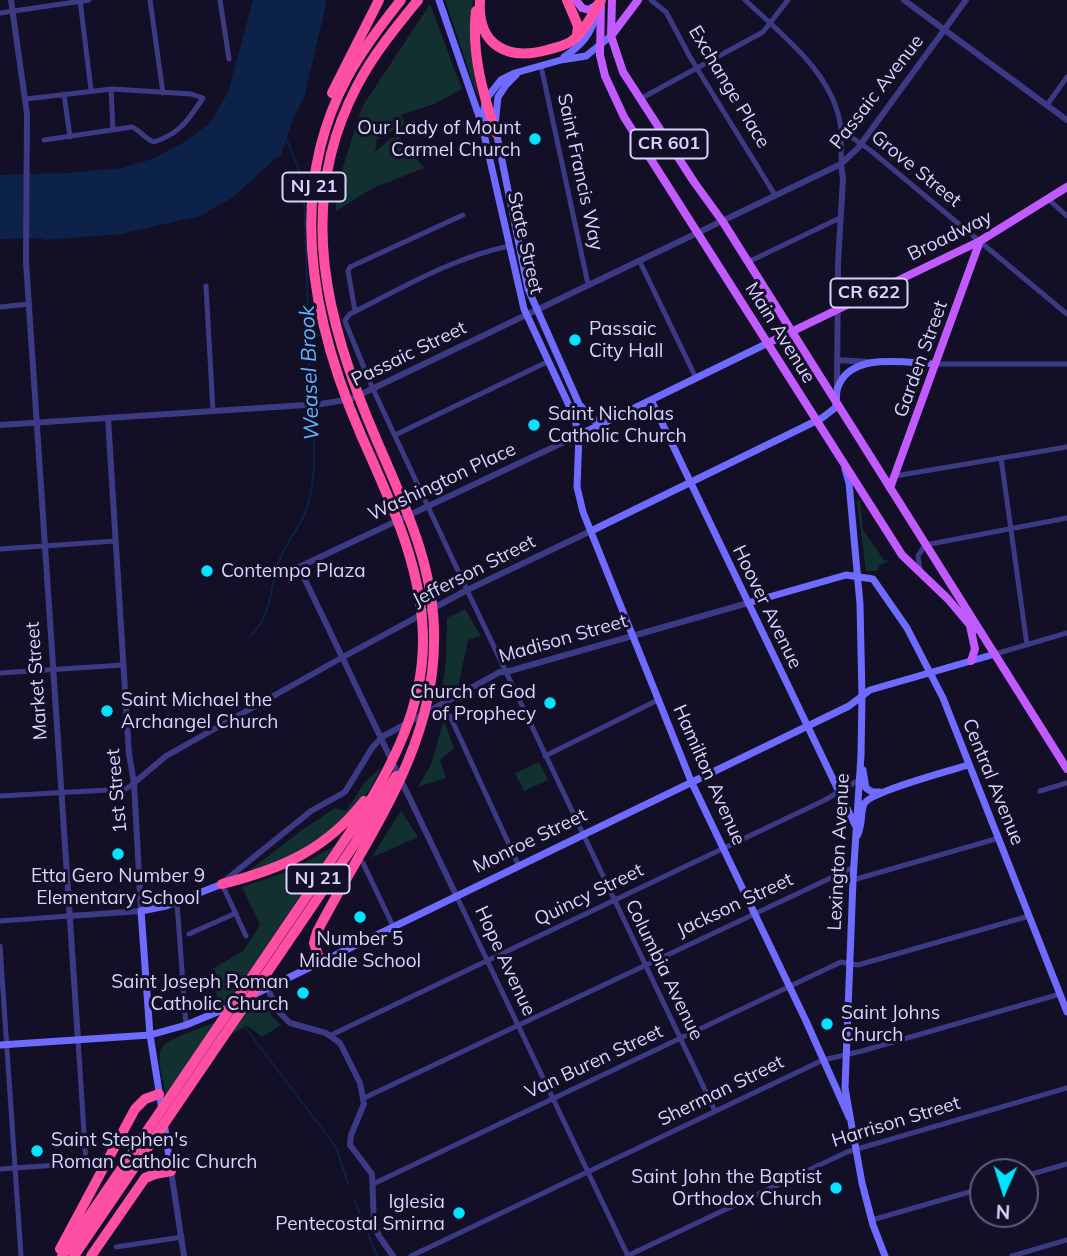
<!DOCTYPE html>
<html>
<head>
<meta charset="utf-8">
<style>
	body { margin:0 }
	#map { position:relative; width:1067px; height:1256px; overflow:hidden; background:#130f26; font-family:Mulish,sans-serif }
	canvas { display:block }
	.north { position:absolute; left:969px; top:1158px; width:70px; height:70px; box-sizing:border-box; background:#130f26; border:2px solid #625e7d; border-radius:50%; rotate:183deg; font-size:19px; font-weight:700; line-height:28px; text-align:center; color:#d9d4ff }
	.north::after { content:''; display:block; margin:auto; width:24px; height:32px; background:#00e5ff; clip-path:polygon(50% 0,100% 100%,50% 72%,0 100%) }
</style>
</head>
<body>
<div id="map">
<canvas width="1067" height="1256"></canvas>
<div class="north">N</div>
</div>
<script>
const g = document.querySelector('canvas').getContext('2d');
g.lineJoin = 'round';
function fillPath(path, color) { g.fillStyle = color; g.fill(path, 'evenodd'); }
function strokePath(path, color, width, dash) { g.strokeStyle = color; g.lineWidth = width; g.lineCap = dash ? 'butt' : 'round'; g.setLineDash(dash || []); g.stroke(path); }
function label(font, color, halo, rows, align = 'center') {
  g.font = font + ' Mulish,sans-serif'; g.lineWidth = 6; g.setLineDash([]); g.textBaseline = 'middle'; g.strokeStyle = halo; g.fillStyle = color; for (const [text, x, y, turn = 0] of rows) {
    g.save(); g.translate(x, y); g.rotate((+turn || 0) * Math.PI / 180); g.textAlign = isNaN(turn) ? turn : align; if (halo) g.strokeText(text, 0, 0); g.fillText(text, 0, 0); g.restore();
  }
}
const green = new Path2D(`
	M445,0h28l-3,42 8,56z
	M430,4l32,85 -28,15 -33,11 4,9 -28,15 -2,13 16,-14 8,-1 25,31 -53,21 -35,22 -1,-19 27,-85z
	M857,501h3l3,29 21,30 6,1 -11,4 -2,6h-11z
	M465,609l16,27 -13,4 -11,52 -16,4 5,-35 1,-43z
	M444,720l10,28 -14,12 6,18 -28,9 13,-23z
	M539,762l9,18 -24,11 -9,-18z
	M381,767c-13,33 -41,62 -70,81 -18,12 -49,20 -70,29l61,-47 33,-22 11,3 19,-29z
	M401,811l17,26 -47,21z
	M334,846l-105,156 -11,5 -4,-39 29,-17 17,-26 -18,-38 48,-16z
	M267,1006l3,8 11,11 -19,12 -14,-11 -49,23 -33,46c-2,-12 -11,-36 -4,-48 7,-11 88,-36 105,-41z`);
const water = new Path2D(`
	M253,0h74l-23,98 -11,21 -12,37 -6,3 -43,39 -32,18 -79,18 -77,6 -4,-2 -40,1v-64l67,-2 55,-5 33,-10 29,-16 25,-18 19,-32z`);
const stream = new Path2D(`
	M287,140l11,27 6,27 7,207
	M251,636c24,-28 17,-45 28,-75 6,-17 19,-31 26,-48 13,-33 9,-72 7,-107
	M244,1026l92,121 12,36
	M354,1200l23,56`);
const minor = new Path2D(`
	M80,0l11,90
	M150,0l13,93
	M220,0l9,59
	M651,0l15,12 24,45 85,138
	M745,0c37,35 91,75 96,130 1,11 0,23 0,34
	M0,13l89,-13
	M541,66l47,218
	M111,89l2,41
	M64,94l6,43
	M26,99l86,-10 79,5 12,4c-15,22 -22,35 -49,44 -9,-3 -13,-11 -22,-15l-88,13
	M640,99l123,-67 25,-32
	M1047,105l20,-28
	M841,130l29,20 197,164
	M1048,199l19,17
	M509,246c-57,12 -107,42 -159,68l-5,6 1,4 27,65 94,201 248,521
	M639,260l57,118
	M748,262l92,-44
	M206,286l7,125
	M0,307l29,-3
	M355,311l-7,-40 2,-4 113,-52
	M935,364h132
	M395,435l152,-73
	M1001,458l26,187
	M895,476l172,-29
	M0,549l116,-8
	M920,570l-2,-14 7,-11 142,-27
	M281,575l18,-8
	M995,654l72,-21
	M0,673l123,-8
	M444,703l74,161
	M545,756l113,-56
	M1040,791l27,-8
	M0,796l126,-7 8,-6
	M363,863l30,63
	M853,880l146,-42
	M222,884l24,52
	M456,895l172,361
	M177,903l9,122
	M0,921l69,-5
	M189,934l47,-21
	M0,946l21,310
	M331,1035l494,-235 34,-20
	M364,1098l490,-231
	M0,1169l86,-6 -8,-123
	M1025,1176l42,-12
	M373,1184l468,-222 17,3 171,-49
	M872,1220l111,-32
	M116,1247l66,-10
	M411,1256l412,-196 39,-9 198,-57
	M627,1256l220,-104 220,-64
	M1012,1256l55,-16`);
const tertiary = new Path2D(`
	M11,0l16,114 -1,148 52,778
	M904,0l163,120
	M837,360l32,2
	M837,388l1,-125 5,-84 -2,-15
	M0,425l321,-21 30,-5 490,-235 17,-16 108,-148
	M134,783l32,-27 177,-99 124,-67 124,-59
	M223,882l88,-71 34,-19 27,-44 10,-11 118,-65h6l242,-69
	M456,895l-157,-328 280,-132
	M69,916l72,-5 -7,-128 -5,-29 -21,-336
	M267,987l11,24 12,12 36,10 14,10 20,40 4,21 -13,31 -1,10 22,29 2,50 5,12 14,20
	M171,1171l13,85`);
const secondary = new Path2D(`
	M439,0l41,119
	M611,36l-25,20 -25,4 -46,13 -14,7 -15,19 -3,15 1,20 40,175 49,105 6,21 -2,52 6,25 108,269 115,240 43,96
	M564,57c18,-12 27,-23 34,-45
	M516,75l-10,10 -8,12 -3,29 33,163 51,115 14,16 12,2
	M651,400l204,425
	M579,435l189,-92
	M845,469l4,14 11,121 2,93 -1,58 -8,125 -8,208 17,95 11,42 12,31
	M591,531l231,-113 13,-10c3,-7 0,-14 3,-21 13,-36 68,-24 97,-23
	M748,603l98,-28 27,4 34,49 36,70 124,314
	M863,770l3,18 6,4h8
	M857,836c6,-10 3,-22 7,-32 5,-12 88,-34 104,-39
	M255,994l594,-288 21,-16 125,-36
	M0,1045l150,-10 36,-10 46,-19
	M162,1110l-12,-75 -9,-124 25,-5 56,-22
	M164,1122l7,49`);
const primary = new Path2D(`
	M576,0l6,8 7,2 8,-5
	M601,0l-1,55 5,21 19,41 278,438 46,44 26,31
	M612,0l-1,36 12,36 71,110 29,40 344,547
	M611,36l27,-36
	M768,343l212,-102 87,-54
	M890,488l90,-247
	M970,626l5,23 -4,12`);
const motorway = new Path2D(`
	M480,0c-3,45 27,61 67,50 9,-3 19,-4 26,-10 12,-9 20,-27 28,-40
	M567,0l11,26 -1,9
	M476,11c-5,41 7,84 20,122
	M332,93l47,-93
	M222,884c59,-15 104,-34 142,-83
	M320,961l-6,-18 3,-11c48,-93 116,-179 117,-289 2,-73 -29,-137 -57,-202 -50,-115 -83,-236 -20,-355 16,-31 39,-59 61,-86
	M60,1249l75,-140 10,-10 14,-5
	M62,1256l295,-434c35,-55 66,-114 66,-181 0,-74 -33,-140 -62,-206 -49,-113 -76,-242 -14,-357 15,-28 34,-53 54,-78
	M74,1256l280,-411 42,-69
	M91,1256l54,-78 10,-4 16,-3`);
const markers = [
	[535,139,7,"#00e5ff"],
	[575,340,7,"#00e5ff"],
	[534,425,7,"#00e5ff"],
	[207,571,7,"#00e5ff"],
	[550,703,7,"#00e5ff"],
	[107,711,7,"#00e5ff"],
	[118,854,7,"#00e5ff"],
	[360,917,7,"#00e5ff"],
	[303,993,7,"#00e5ff"],
	[827,1024,7,"#00e5ff"],
	[37,1151,7,"#00e5ff"],
	[836,1188,7,"#00e5ff"],
	[459,1213,7,"#00e5ff"]
];
const shields = [
	[669,144,77],
	[314,187,63],
	[869,293,77],
	[318,879,63]
];
const shieldNames = [
	["CR 601",669,144],
	["NJ 21",314,187],
	["CR 622",869,293],
	["NJ 21",318,879]
];
const streetNames = [
	["Exchange Place",729,87,59],
	["Passaic Avenue",877,92,-52],
	["Grove Street",916,169,39],
	["Saint Francis Way",580,172,78],
	["Broadway",950,236,-26],
	["State Street",525,243,77],
	["Main Avenue",780,333,58],
	["Passaic Street",409,354,-26],
	["Garden Street",921,359,-70],
	["Washington Place",442,482,-25],
	["Jefferson Street",474,571,-27],
	["Hoover Avenue",767,607,64],
	["Madison Street",563,639,-16],
	["Market Street",37,681,-94],
	["Hamilton Avenue",709,775,66],
	["Central Avenue",993,782,68],
	["1st Street",117,791,-95],
	["Monroe Street",530,841,-26],
	["Lexington Avenue",839,852,-87],
	["Quincy Street",589,895,-26],
	["Jackson Street",735,905,-25],
	["Hope Avenue",505,961,65],
	["Columbia Avenue",664,970,64],
	["Van Buren Street",594,1062,-25],
	["Sherman Street",721,1091,-26],
	["Harrison Street",896,1122,-17]
];
const poiNames = [
	["Our Lady of Mount",521,128,"right"],
	["Carmel Church",521,150,"right"],
	["Passaic",589,329],
	["City Hall",589,351],
	["Saint Nicholas",548,414],
	["Catholic Church",548,436],
	["Contempo Plaza",221,571],
	["Church of God",536,692,"right"],
	["of Prophecy",536,714,"right"],
	["Saint Michael the",121,700],
	["Archangel Church",121,722],
	["Etta Gero Number 9",118,876,"center"],
	["Elementary School",118,898,"center"],
	["Number 5",360,939,"center"],
	["Middle School",360,961,"center"],
	["Saint Joseph Roman",289,982,"right"],
	["Catholic Church",289,1004,"right"],
	["Saint Johns",841,1013],
	["Church",841,1035],
	["Saint Stephen's",51,1140],
	["Roman Catholic Church",51,1162],
	["Saint John the Baptist",822,1177,"right"],
	["Orthodox Church",822,1199,"right"],
	["Iglesia",445,1202,"right"],
	["Pentecostal Smirna",445,1224,"right"]
];
const waterNames = [
	["Weasel Brook",310,373,-92]
];
fillPath(green, '#12302f');
fillPath(water, '#0c2248');
strokePath(stream, '#0c2248', 2);
strokePath(minor, '#3d3a85', 5);
strokePath(tertiary, '#3d3a85', 6);
strokePath(secondary, '#6f6bff', 7);
strokePath(primary, '#c25bff', 8);
strokePath(motorway, '#ff4fa3', 10);
for (const [x, y, r, color] of markers) { const dot = new Path2D(); dot.arc(x, y, r, 0, 2 * Math.PI); g.fillStyle = color; g.fill(dot); strokePath(dot, '#130f26', 2.5); }
for (const [x, y, w] of shields) { const box = new Path2D(); box.roundRect(x - w / 2, y - 14.5, w, 29, 5); g.fillStyle = '#130f26'; g.fill(box); strokePath(box, '#d9d4ff', 2); }
label('bold 18px', '#d9d4ff', null, shieldNames);
label('19px', '#d9d4ff', '#130f26', streetNames);
label('19px', '#d9d4ff', '#130f26', poiNames, 'left');
label('italic 21px', '#62b6ff', '#130f26', waterNames);
</script>
</body>
</html>
